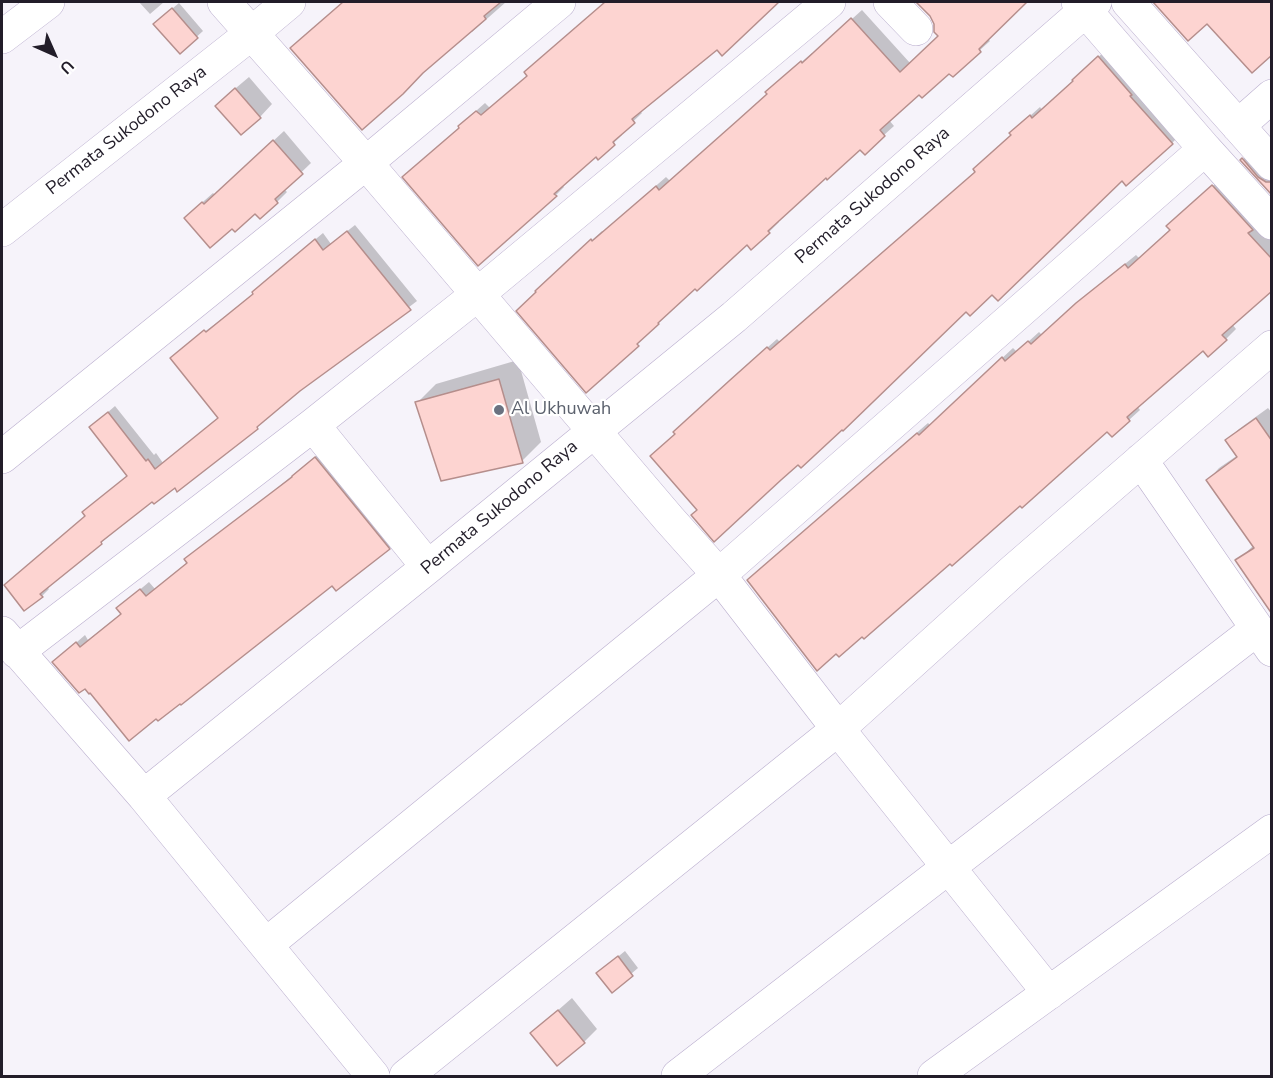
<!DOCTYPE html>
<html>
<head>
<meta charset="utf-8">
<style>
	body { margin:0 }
	#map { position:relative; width:1273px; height:1078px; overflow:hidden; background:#f6f3fa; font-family:"Nunito Sans",sans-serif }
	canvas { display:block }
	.frame { position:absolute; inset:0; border:3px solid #221d29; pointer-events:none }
	.north { position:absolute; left:24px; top:24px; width:60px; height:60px; -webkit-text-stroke:4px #fff; paint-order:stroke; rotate:135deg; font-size:16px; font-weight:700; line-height:24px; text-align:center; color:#221d29 }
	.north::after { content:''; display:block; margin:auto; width:21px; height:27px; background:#221d29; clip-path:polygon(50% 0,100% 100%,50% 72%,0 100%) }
</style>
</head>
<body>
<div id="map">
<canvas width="1273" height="1078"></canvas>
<div class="frame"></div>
<div class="north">U</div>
</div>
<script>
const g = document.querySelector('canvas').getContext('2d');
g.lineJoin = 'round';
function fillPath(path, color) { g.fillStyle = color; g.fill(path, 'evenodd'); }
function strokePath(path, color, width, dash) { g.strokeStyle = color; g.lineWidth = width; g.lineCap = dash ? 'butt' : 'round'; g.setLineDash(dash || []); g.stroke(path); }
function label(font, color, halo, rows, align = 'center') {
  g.font = font + ' "Nunito Sans",sans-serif'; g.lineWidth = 4.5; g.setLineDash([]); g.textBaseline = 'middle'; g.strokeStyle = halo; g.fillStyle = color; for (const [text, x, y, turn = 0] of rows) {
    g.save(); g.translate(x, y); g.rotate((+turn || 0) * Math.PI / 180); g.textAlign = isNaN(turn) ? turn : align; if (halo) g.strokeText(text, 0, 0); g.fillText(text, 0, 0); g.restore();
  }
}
const shadow = new Path2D(`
	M139,2h25l-14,12z
	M345,2h161l-34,30 -133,-26z
	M607,2h170l-24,21 -36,24 -77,64 2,2 -21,20 1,2 -24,23 -2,-3 -34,30 2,2 -8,8 -95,-67 7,-10 17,-15 5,5 39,-33 6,-11z
	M918,2h107l-37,37 2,2 -10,9 -61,43 -30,27 5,6 -10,9 -24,13 -34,28 -49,45 2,1 -10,10 -22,11 -52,44 -58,57 -51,47 -48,-99 9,-11 55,-50 1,1 63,-55 4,4 98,-88 9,-10 35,-30 1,1 49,-44 48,53 30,-27 -9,-21z
	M1155,2h117v52l-65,-32 -19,17z
	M179,3l24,28 -23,21 -19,-34z
	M1108,48l73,86 -9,9 -50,36 -130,114 -26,17 -168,153 -99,47 -22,-76 63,-62 37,-33 3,3 196,-171 45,-47 19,-17 2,3z
	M249,77l23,27 -12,13 -30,-24z
	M284,131l27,32 -27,26 3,3 -10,10 -22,10 -59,-4 17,-15 2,2z
	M1253,149l19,19 -1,24 -29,-32z
	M1224,176l48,61v52l-40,35 4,5 -10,10 -23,10 -66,57 3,4 -11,10 -22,10 -86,74 -71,58 -191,8 169,-147 2,2 83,-77 4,4 22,-20 3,3 47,-42 47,-38 3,3 33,-28 7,-14z
	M355,225l62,76 -242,185 -22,14 -106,87 2,2 -7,7 -17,13 61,-94 -2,-3 44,-37 -37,-48 24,-21 39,49 2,-2 7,10 56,-46 -40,-66 76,-57 6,-9 62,-52 8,11z
	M518,360l23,82 -19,19 -105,-58 19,-19z
	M1268,408l4,5v183l-35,-35 17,-16 -46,-65 11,-12 19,-13 -11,-15 12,-11z
	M323,450l73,90 -7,8 -56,36 -279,78 31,-27 3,5 34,-27 -4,-5 31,-26 6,7z
	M625,951l13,17 -26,22 -8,-22z
	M572,998l25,31 -13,13 -52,-9z`);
const building = new Path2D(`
	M343,2h158l-17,14 2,3 -63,54 -20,21 -41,36 -72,-82z
	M605,2h174l-57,54 -5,-6 -85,69 3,4 -22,19 2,3 -17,15 -2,-3 -42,37 3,2 -79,70 -76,-89 57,-49 -1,-2 18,-15 5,4 46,-39 -3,-4z
	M916,2h111l-48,47 2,3 -28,25 -4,-3 -27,24 -3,-3 -39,35 5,6 -20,19 -5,-5 -33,30 -1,-2 -58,53 2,2 -19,17 -4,-5 -50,46 -2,-2 -37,34 1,1 -22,20 2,2 -53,47 -70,-82 20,-19 -1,-1 56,-52 1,2 64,-55 3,4 79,-70 29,-26 -2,-2 36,-31 1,2 49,-45 49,54 38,-36 -4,-4v-8l-4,-8z
	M1153,2h119v53l-20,18 -45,-49 -19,17z
	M172,8l26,30 -18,16 -27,-30z
	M1098,56l34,39 -2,1 43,48 -47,42 -4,-5 -124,120 -6,-6 -22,21 -4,-4 -123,119 -1,-1 -41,38 -3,-3 -17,15 -67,62 -23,-27 6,-5 -47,-54 25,-22 -2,-2 56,-51 38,-34 3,3 205,-178 -2,-3 38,-34 -2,-2 21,-18 2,3 41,-37 -1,-1z
	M235,88l26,30 -20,17 -26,-29z
	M273,140l30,34 -28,25 3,4 -18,16 -5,-5 -20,18 -3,-3 -22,19 -26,-30 18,-16 2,2z
	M1242,158l16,19 8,5h6l-1,12 -31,-34z
	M1212,185l41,45 -5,3 24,26v32l-50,44 5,5 -19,17 -5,-6 -76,66 3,4 -18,16 -5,-5 -85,76 -2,-2 -68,60 -2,-2 -86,75 -2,-2 -23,20 -3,-3 -19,17 -70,-91 170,-147 2,2 83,-78 3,4 23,-20 3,3 45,-41 49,-39 3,4 42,-38 -4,-4z
	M347,231l64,79 -111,81 -43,36 1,2 -81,63 -2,-4 -21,16 -2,-2 -51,40 1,2 -62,50 3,3 -19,14 -20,-26 81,-69 -3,-4 45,-36 -38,-49 19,-15 38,49 2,-2 7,10 63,-51 -48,-60 34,-28 2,2 47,-38 -1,-2 63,-53 8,11z
	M499,379l24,84 -82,18 -26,-79z
	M1256,418l16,23v173l-37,-54 19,-12 -48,-68 31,-23 -12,-17z
	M315,457l75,92 -54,42 -4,-5 -151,119 -1,-1 -22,17 -2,-2 -27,22 -39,-48 -1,1 -4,-5 -6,4 -27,-31 24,-20 4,5 41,-33 -5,-6 24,-19 6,7 41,-33 -3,-4 108,-82v-1z
	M618,956l15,20 -21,17 -16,-20z
	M558,1010l27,33 -28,23 -27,-33z`);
const minor = new Path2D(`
	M224,2l142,161 303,356 50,56 119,154 175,-158 259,-224
	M890,2l26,27
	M1078,2l127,147 67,74
	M1128,2l144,162
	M2,37l46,-35
	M1238,126l34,-30
	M2,230l250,-197 37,-31
	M313,425l115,142
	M2,457l364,-294 193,-161
	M1141,460l131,190
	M2,633l142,163 284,-229 306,-250 361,-315
	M17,652l296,-227 165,-131 351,-292
	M144,796l229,280
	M267,944l452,-369 486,-426
	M406,1076l432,-347 211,264
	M678,1076l579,-447
	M934,1076l338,-245`);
const markers = [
	[499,410,6,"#6b7280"]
];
const streetNames = [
	["Permata Sukodono Raya",127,131,-38],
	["Permata Sukodono Raya",873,196,-41],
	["Permata Sukodono Raya",500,508,-40]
];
const worshipNames = [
	["Al Ukhuwah",511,410]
];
fillPath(shadow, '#0003');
fillPath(building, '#fdd4d1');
strokePath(building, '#b58e8c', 1.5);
strokePath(minor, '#baaece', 34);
strokePath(minor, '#fff', 33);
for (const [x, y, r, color] of markers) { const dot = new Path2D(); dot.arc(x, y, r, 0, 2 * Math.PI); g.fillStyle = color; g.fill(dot); strokePath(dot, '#fff', 2); }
label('18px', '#221d29', '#fff', streetNames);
label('18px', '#5b616d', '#fff', worshipNames, 'left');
</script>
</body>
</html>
